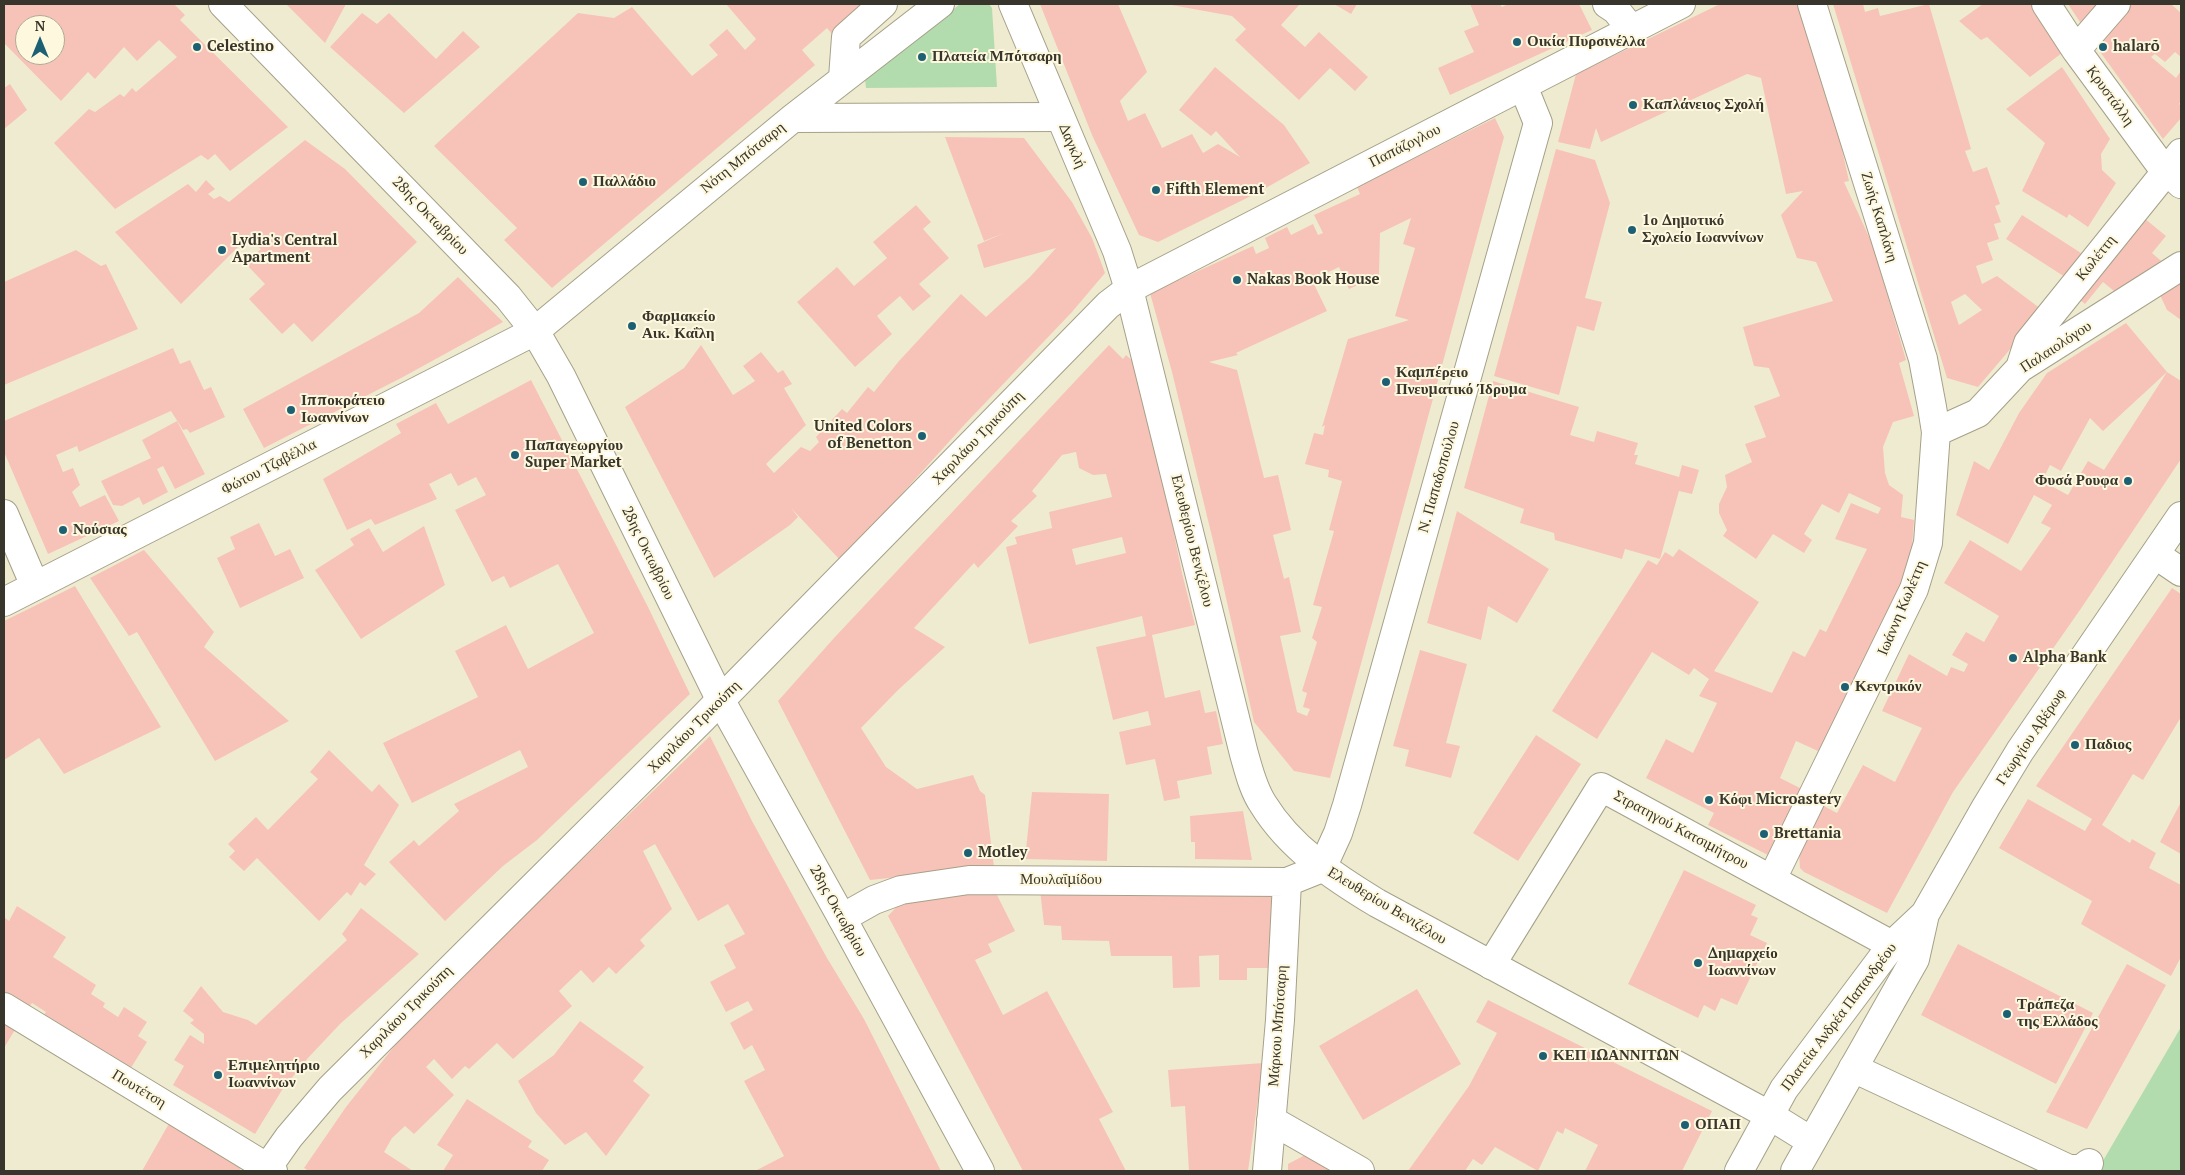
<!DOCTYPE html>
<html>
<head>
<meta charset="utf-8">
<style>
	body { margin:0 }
	#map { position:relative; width:2185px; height:1175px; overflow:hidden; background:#efebd1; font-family:"PT Serif",serif }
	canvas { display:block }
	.frame { position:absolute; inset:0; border:5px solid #38362c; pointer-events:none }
	.north { position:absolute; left:15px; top:15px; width:50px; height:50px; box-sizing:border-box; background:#fdf8de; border:1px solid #aeaa97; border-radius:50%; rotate:0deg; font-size:14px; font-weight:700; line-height:20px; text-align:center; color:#38362c }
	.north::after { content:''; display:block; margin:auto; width:18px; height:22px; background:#1d6074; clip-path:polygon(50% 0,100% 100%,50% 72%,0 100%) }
</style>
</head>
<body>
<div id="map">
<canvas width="2185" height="1175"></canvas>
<div class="frame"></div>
<div class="north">N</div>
</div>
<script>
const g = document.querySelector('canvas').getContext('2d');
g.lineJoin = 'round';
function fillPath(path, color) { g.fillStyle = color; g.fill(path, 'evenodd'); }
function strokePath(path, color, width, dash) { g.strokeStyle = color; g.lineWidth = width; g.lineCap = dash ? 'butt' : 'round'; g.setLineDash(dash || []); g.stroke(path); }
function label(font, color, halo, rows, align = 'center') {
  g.font = font + ' "PT Serif",serif'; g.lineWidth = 4; g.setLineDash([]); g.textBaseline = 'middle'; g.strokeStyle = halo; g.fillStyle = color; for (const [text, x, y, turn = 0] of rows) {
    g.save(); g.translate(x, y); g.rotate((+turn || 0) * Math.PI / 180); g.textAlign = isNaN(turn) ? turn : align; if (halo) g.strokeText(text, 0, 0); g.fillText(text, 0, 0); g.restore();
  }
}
const green = new Path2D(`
	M960,4h29l3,4 5,79 -131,1 -1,-9z
	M2181,1027v144h-84z`);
const building = new Path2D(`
	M4,4h170l11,11 -5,5 108,107 -58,44 -15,-17 -7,6 -7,-5 -86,54 -61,-66 35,-34 6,3 25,-18 4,3 8,-9 4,4 41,-35 -18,-17 -22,21 -13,-14 -29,32 -7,-7 -27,29 -57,-58zM25,25h30v30h-30z
	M286,4h60l-21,39z
	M726,4h142l-36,30 -5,-6 -25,22 13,15 -263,223 -48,-48 13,-12 -83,-82 144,-133 36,5 18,-11 60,69 26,-21 -9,-10 18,-16 18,21 11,-11z
	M1040,4h78l29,68 -27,29 8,20 17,-8 17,35 30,-14 11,19 15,-9 22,13 -24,-26 -5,5 -32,-26 36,-43 69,58 26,38 -53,30 -99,49 -19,-7 -47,-100z
	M1166,4h134l-19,21 24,22 14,-15 49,45 -13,14 -25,-23 -31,32 -64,-60 11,-11 -14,-13z
	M1334,4h23l-6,10z
	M1470,4h30l2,3 6,-3h71l13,26 -142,65 -12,-27 36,-16 -10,-21 15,-6z
	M1720,4h81l17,38 31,139 -5,1 30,66 32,112 -7,3 15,53 -21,6 -10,25 2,26 4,12 14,10 -2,22 13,3 -3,42 -17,40 -70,147 -6,2 -22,-10 -16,37 24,12 -34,66 -62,-31 6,-12 -68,-35 20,-39 27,14 24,-50 -18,-7 10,-17 -15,-11 -5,7 -37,-23 -55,87 -45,-28 96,-151 9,5 8,-13 8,5 6,-8 80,53 -45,69 58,22 21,-42 12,6 15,-28 6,3 41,-83 -32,-10 16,-36 27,11 3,-6 -32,-15 -10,20 -17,-9 -18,30 8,6 -8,13 -31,-19 -17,25 -33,-23 4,-6 -8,-17v-9l8,-17 -2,-12 27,-13 -7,-18 21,-7 -12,-31 26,-10 -11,-28 -15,-2 -11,-39 90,-26 -17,-39 -19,-4 -16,-43 22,-24 -17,3 -25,-116 -14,-4 -146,68 -5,-14 -6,21 -32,-7 18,-68z
	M1833,4h30l2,8 13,-4 2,8 49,-12 42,145 -6,2 8,21 14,-5 13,37 -5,2 6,16 -7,2 5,15 -12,4 6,17 -17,6 6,18 15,-8 44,33 -23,31 -40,47 -31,-9zM1965,294l17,16 -23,15 -8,-23z
	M1983,4h50l33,46 -36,27 -43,-40 -6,3 -22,-19z
	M2068,4h33l-19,21z
	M2127,4h44l10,9v44l-6,-5 -10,10 -10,-8 -4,3 25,21 5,-7v30l-2,3 2,2v12l-18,21 -70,-97z
	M362,13l15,11 12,-11 47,46 27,-28 17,16 -76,66 -74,-66z
	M2062,67l48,72 -9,15 1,16 14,13 -28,44 -19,-13 -2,4 -45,-27 23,-48 -39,-34z
	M10,84l17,26 -23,19v-41z
	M1495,118l9,19 -174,641 -36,-7 -40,-49 -39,-173 -43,-177 -22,-79 103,-47 3,8 13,-6 -4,-10 22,-11 4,8 22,-11 5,11 5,-2 -9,-18 46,-21 -3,-7zM1411,218l-8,26 12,4 -20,68 14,4 -61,19 -26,88 3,-2 -2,10 -9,-2 -9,31 24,6 -1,7 14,4 -13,49 5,1 -21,74 9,2 -10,31 5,4 -15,49 5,2 -4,14 7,2 -3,7 -10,-4 -17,-76 21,-4 -12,-55 -5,2 -11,-44 18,-5 -13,-55 -14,3 -27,-108 -28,-8 29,-7 -2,-2 91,-42 -15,-31 27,-13 10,22 30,-14 1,-42z
	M945,137l79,1 48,64 20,36 13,35 -33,39 -106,111 -125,138 -50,-53 7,9 -8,8 -76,53 -89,-171 59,-39 17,-23 32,50 22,-14 -12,-15 18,-14 17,21 5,-3 9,14 -8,4 22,37 -40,39 8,9 27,-26 9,4 9,-9 -3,-5 26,-28 5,4 21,-26 6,5 25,-31 62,-67 25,23 44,-40 26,-29 -72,20 -7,-23 27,-12 -20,8z
	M305,140l40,29 72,73 -105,100 -18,-19 -12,11 -33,-35 16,-15 -20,-21 16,-14 -14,-11 -66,66 -66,-72 73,-48 8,8 10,-12 9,9 -7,5 6,5 6,-3 9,6z
	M1556,149l39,11 15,43 -25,95 17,4 -8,29 -17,-5 -18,69 -65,-19z
	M916,205l15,17 -8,7 26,29 -30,26 12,12 -18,15 -13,-15 -23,20 15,18 -37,33 -58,-65 40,-35 17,19 33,-28 -14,-16z
	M2022,215l59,38 -16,24 -59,-38z
	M2144,218l22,18 -14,17 15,13 -47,30 -17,-14 -18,22 -11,-9z
	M76,250l25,16 5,-2 32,65 -134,56v-103z
	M458,277l45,45 -100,55 -139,71 -21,-39 176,-96z
	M2181,281v39l-14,-10 -8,-17z
	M2126,323l41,49 -64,59 -13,-13 -29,53 -11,-6 -8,16 26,14 20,-34 16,9 63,-98 14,9v78l-99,148 -129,185 -66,121 -83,-41 -4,-4 -1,-15 23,-48 15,8 26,-48 32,17 27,-54 -40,-17 27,-57 38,22 4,-9 13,5 4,-8 -16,-9 14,-23 18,10 15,-26 -55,-33 26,-43 51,31 30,-43 -10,-5 11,-18 -18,-10 -26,49 -52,-29 18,-54 15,9 30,-57 28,-40z
	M1109,345l14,14 3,-4 10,9 11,37 35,172 13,52 -43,10 13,63 35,-8 5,23 11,-2 7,33 -16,3 5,27 -35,7 3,17 -16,3 -9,-42 -29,6 -7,-33 32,-7 -3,-14 -35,9 -17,-73 50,-11 -4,-20 -113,28 -23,-97 11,-3 -2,-7 37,-9 -3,-16 63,-15 -6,-23 -13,1 -14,-7 -3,-16 -14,3 -30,36 5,5 -26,25 7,5 -40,42 -4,-5 -60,65 31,19 -48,44 -36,37 25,39 31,22 56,-14 7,16 5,4 9,72 -124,13 -92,-179 56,-63zM1122,537l4,16 -50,12 -4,-16z
	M173,348l7,16 10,-4 14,30 7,-3 14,30 -35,16 -3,-4 -4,1 -12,-19 -92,41 -2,-6 -21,9 7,17 10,-4 7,17 -8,7 8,15 25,-12 14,26 -71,33 -44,-102v-31z
	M531,380l117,227 42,87 -153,146 -34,26 -58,55 -56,-59 25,-22 5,6 40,-35 -5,-7 74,-37 -8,-17 -108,53 -29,-60 95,-46 -23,-46 51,-26 22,44 66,-36 -36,-69 -48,24 -6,-12 -12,6 -37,-72 31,-15 -10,-18 -18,9 -7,-13 -22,11 8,15 -62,26 -4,-6 -24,11 -24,-51 78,-46 -5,-9 40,-21 12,21z
	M1493,381l86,26 -9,28 24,7 3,-11 41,12 -4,12h4l-3,9 44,13 3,-12 17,5 -7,24 -13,-3 -19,68 -35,-10 -3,10 -67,-19 -1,-7 -34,-10 4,-14 -60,-21z
	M177,421l28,53 -30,15 -12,-23 -6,3 11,23 -25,13 -4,-8 -17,9 -9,-1 -12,-24 50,-23 -9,-18z
	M1457,511l92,58 -32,54 -29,-17 -7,34 -54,-17z
	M259,523l16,33 15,-7 14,29 -64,30 -23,-50 18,-9 -5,-12z
	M424,526l21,59 -84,54 -46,-69 39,-25 -4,-6 19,-11 14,24z
	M144,550l70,82 -10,15 85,74 -74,40 -78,-129 -8,4 -39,-58z
	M75,586l86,141 -97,47 -25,-36 -35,22v-139z
	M2172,588l9,6v123l-38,63 -10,-6 -31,51 28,18 2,-4 24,14 -7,15 32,17v72l-10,19 -90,-52 11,-23 -93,-53 29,-49 57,32 7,-12 -56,-33z
	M1420,650l47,14 -21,79 14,3 -9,32 -46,-12 4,-16 -16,-4z
	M1536,735l45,29 -63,97 -45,-28z
	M710,736l42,85 75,137 37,61 77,152h-186l29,-15 -40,-75 21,-11 -13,-25 -8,5 -14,-27 23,-13 -5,-9 -22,11 -16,-30 26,-14 -12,-23 21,-11 -17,-30 -30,17 -43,-77 -12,7 29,58 -32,31 5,6 -29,28 -7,-7 -16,16 -12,-13 -22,21 13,15 -59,53 -16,-16 -28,26 -4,-3 -13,13 -18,-20 -8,8 28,28 -40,39 -9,-8 -13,12 -8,14 29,19h-104l-5,-3 42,-61 54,-68 48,-50z
	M329,750l43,42 7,-8 20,21 -35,60 12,9 -11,12 -5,-4 -9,14 -4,-4 -28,29 -62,-63 -13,13 -15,-14 6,-6 -7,-7 28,-27 12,13 50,-51 -8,-7z
	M1032,792l77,2 -2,67 -82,-2z
	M2181,802v52l-21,-12z
	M1243,811l9,49 -57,-1v-17h-4l-1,-26z
	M1684,870l72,35 -5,10 7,3 -8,17 17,8 -30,62 -16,-7 -6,13 -11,-6 -6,13 -70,-34z
	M1040,890l238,3 -2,75h-29v12h-28v-25l-20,1 1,31 -27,1 -1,-32h-61l-2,-15 -47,-1 -1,-14 -17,-1z
	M995,891l20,40 -27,13 4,8 -17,8 28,55 44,-24 66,121 -14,7 27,52h-103l-135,-255 15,-16z
	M17,906l49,31 -13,20 43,28 -5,9 14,9 -2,4 15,10 6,-10 23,15 -9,14 9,6 -18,29 -86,-55 3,-4 -14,-9 -3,4 -25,-16v-74l5,4z
	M361,908l58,46 -79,70 -32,34 -26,32 -27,44 -82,-49 11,-19 -10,-6 16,-25 14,9v-10l-14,-11 4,-3 -11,-9 18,-25 22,26 25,8 8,5 91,-85 -5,-6z
	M1958,944l135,69 -37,71 -135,-69z
	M2127,964l39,21 -79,144 -41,-17z
	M1417,989l44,75 -98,56 -44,-74z
	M1488,1000l224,111 -30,60h-97l13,-26 -33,-17 -2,6 -6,-3 -19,40 -43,-24 -13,18 -9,-6 -8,12h-57l61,-85 28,-53 -21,-11z
	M4,1021l12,7 -12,20z
	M580,1021l64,46 -11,14 17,14 -44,61 -20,-24 -21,13 -29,-32 -18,-32 36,-26z
	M1263,1063l-15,108h-59l-4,-65 -14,1 -3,-37z
	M467,1099l65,42 -4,6 21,13 -7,11h-99l10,-16 -16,-10z
	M171,1120l72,45 -4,6h-97z
	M1305,1155l25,16h-42v-7z`);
const minor = new Path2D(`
	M1607,4l9,6 15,19
	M2046,4l30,46 83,113 22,21
	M2076,50l40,-46
	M843,78l3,-41 37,-33
	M793,118l147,-114
	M2020,368l8,-25 153,-190
	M1936,432l42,-19 42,-45 161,-102
	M4,514l31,72
	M2156,555l25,17
	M4,602l531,-271 258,-213 266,-1
	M1772,879l142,-290 14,-46 8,-111 -4,-25 -9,-48 -111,-355
	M842,918l32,-18 27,-10 68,-10 318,2 35,-14 16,-35 9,-28 191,-682 -15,-37
	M1491,965l110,-178 291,158
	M4,1007l269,164
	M1853,1068l216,101h12l8,-6
	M1271,1120l89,51
	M265,1171l24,-34 41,-48 372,-370 406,-414 21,-16 552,-285
	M1267,1171l13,-151 7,-138`);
const major = new Path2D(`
	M223,4l285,293 27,34 26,45 160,325 121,217 138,253
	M1013,4l104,247 12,38 115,465c5,17 9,35 19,50 27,44 71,73 114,99l392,212 42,26
	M1739,1171l45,-82 108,-144 33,-31
	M1795,1171l120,-212 10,-45 61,-107 34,-56 161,-235`);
const markers = [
	[1517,42,5,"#1d6074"],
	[197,47,5,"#1d6074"],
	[2103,47,5,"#1d6074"],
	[922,57,5,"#1d6074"],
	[1633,105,5,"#1d6074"],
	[583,182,5,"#1d6074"],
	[1156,190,5,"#1d6074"],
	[1632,230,5,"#1d6074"],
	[222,250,5,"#1d6074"],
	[1237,280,5,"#1d6074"],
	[632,326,5,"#1d6074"],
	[1386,382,5,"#1d6074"],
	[291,410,5,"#1d6074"],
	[922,436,5,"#1d6074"],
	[515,455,5,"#1d6074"],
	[2128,481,5,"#1d6074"],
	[63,530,5,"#1d6074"],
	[2013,658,5,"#1d6074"],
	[1845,687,5,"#1d6074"],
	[2075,745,5,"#1d6074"],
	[1709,800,5,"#1d6074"],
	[1764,834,5,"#1d6074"],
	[968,853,5,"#1d6074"],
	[1698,963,5,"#1d6074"],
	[2007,1014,5,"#1d6074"],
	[1543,1056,5,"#1d6074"],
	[218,1075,5,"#1d6074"],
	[1685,1125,5,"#1d6074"]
];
const poiNames = [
	["Οικία Πυρσινέλλα",1527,42],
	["Celestino",207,47],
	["halarõ",2113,47],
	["Πλατεία Μπότσαρη",932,57],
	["Καπλάνειος Σχολή",1643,105],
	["Παλλάδιο",593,182],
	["Fifth Element",1166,190],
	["1ο Δημοτικό",1642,221],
	["Σχολείο Ιωαννίνων",1642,238],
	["Lydia's Central",232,241],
	["Apartment",232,258],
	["Nakas Book House",1247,280],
	["Φαρμακείο",642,317],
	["Αικ. Καΐλη",642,334],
	["Καμπέρειο",1396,373],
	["Πνευματικό Ίδρυμα",1396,390],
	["Ιπποκράτειο",301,401],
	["Ιωαννίνων",301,418],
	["United Colors",912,427,"right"],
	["of Benetton",912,444,"right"],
	["Παπαγεωργίου",525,446],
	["Super Market",525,463],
	["Φυσά Ρουφα",2118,481,"right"],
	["Νούσιας",73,530],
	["Alpha Bank",2023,658],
	["Κεντρικόν",1855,687],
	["Παδιος",2085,745],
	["Κόφι Microastery",1719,800],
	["Brettania",1774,834],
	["Motley",978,853],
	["Δημαρχείο",1708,954],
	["Ιωαννίνων",1708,971],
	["Τράπεζα",2017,1005],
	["της Ελλάδος",2017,1022],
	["ΚΕΠ ΙΩΑΝΝΙΤΩΝ",1553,1056],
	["Επιμελητήριο",228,1066],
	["Ιωαννίνων",228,1083],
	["ΟΠΑΠ",1695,1125]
];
const streetNames = [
	["Κρυστάλλη",2110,96,54],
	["Δαγκλή",1072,146,67],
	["Παπάζογλου",1405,146,-27],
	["Νότη Μπότσαρη",743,158,-39],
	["28ης Οκτωβρίου",430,216,46],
	["Ζωής Καπλάνη",1879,217,73],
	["Κωλέττη",2096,258,-51],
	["Παλαιολόγου",2056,347,-33],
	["Χαριλάου Τρικούπη",978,438,-46],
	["Φώτου Τζαβέλλα",269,467,-27],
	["Ν. Παπαδοπούλου",1439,477,-74],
	["Ελευθερίου Βενιζέλου",1192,541,76],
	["28ης Οκτωβρίου",648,553,64],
	["Ιωάννη Κωλέττη",1902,608,-67],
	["Χαριλάου Τρικούπη",694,727,-45],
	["Γεωργίου Αβέρωφ",2031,737,-56],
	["Στρατηγού Κατσιμήτρου",1681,830,28],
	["Μουλαΐμίδου",1061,880],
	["Ελευθερίου Βενιζέλου",1387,906,31],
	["28ης Οκτωβρίου",838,911,61],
	["Χαριλάου Τρικούπη",406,1012,-45],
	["Πλατεία Ανδρέα Παπανδρέου",1839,1017,-53],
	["Μάρκου Μπότσαρη",1278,1026,-86],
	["Πουτέτση",139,1089,31]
];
fillPath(green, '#b3dcae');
fillPath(building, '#f7c3b8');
strokePath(minor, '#a5a188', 30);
strokePath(major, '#a5a188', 30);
strokePath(minor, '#fff', 28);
strokePath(major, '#fff', 28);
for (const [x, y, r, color] of markers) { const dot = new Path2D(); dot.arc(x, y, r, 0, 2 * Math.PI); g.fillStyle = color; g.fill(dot); strokePath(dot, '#fdf8de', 2); }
label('bold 15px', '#38362c', '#fdf8de', poiNames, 'left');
label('15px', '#38362c', '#fdf8de', streetNames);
</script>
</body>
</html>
